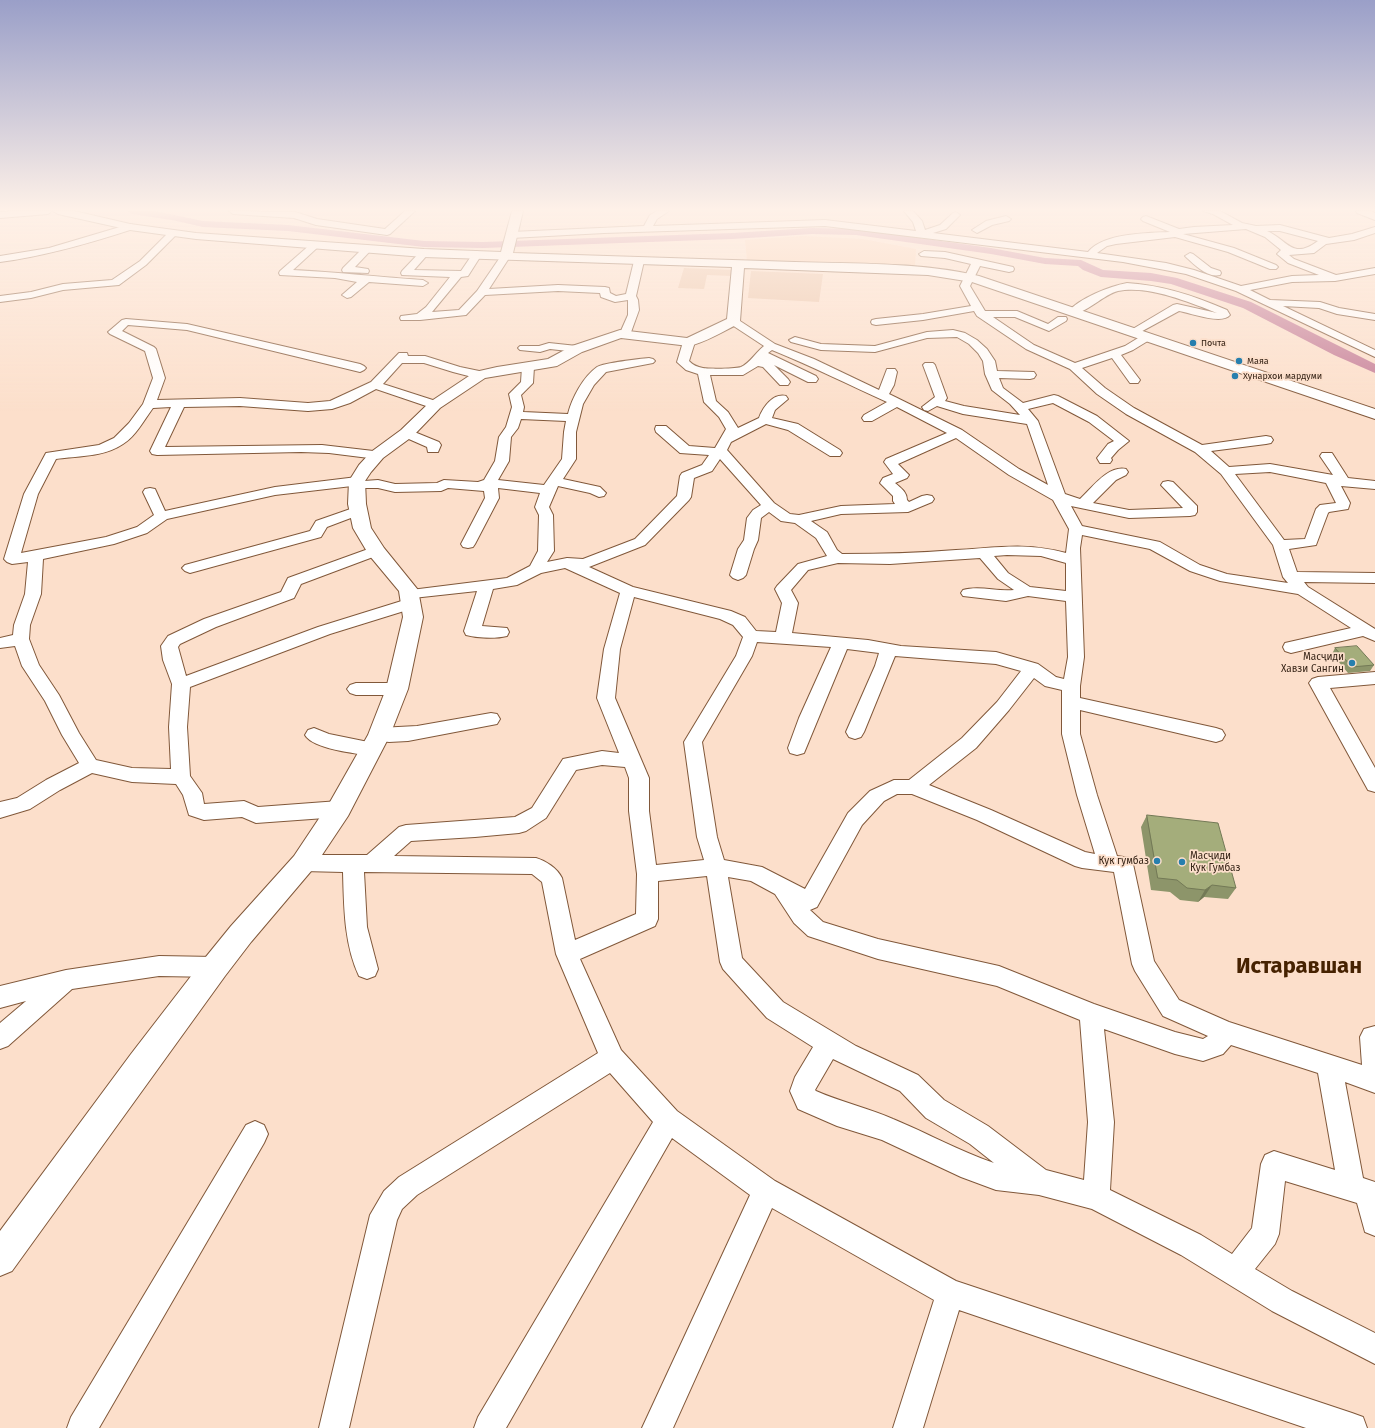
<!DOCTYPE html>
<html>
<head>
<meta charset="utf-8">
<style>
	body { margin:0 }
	canvas { display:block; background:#fcdfcb }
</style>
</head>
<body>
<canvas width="1375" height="1428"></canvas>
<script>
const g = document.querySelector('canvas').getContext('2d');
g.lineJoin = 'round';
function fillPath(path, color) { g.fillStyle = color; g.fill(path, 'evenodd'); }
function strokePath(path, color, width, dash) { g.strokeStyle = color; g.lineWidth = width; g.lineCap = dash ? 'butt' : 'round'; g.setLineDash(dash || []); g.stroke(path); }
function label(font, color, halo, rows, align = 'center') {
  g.font = font + ' "Fira Sans",sans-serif'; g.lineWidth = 3.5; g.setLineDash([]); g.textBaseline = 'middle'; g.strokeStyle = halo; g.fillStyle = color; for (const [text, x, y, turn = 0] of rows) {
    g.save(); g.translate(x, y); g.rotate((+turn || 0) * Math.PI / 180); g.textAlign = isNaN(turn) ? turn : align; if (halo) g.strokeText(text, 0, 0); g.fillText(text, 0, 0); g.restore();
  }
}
const built = new Path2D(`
	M803,236l60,3 53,10 -1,16 -168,-5 -2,-20z`);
const green = new Path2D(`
	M684,268l49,2 -2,6 -24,-1 -3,14 -26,-1z
	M751,271l72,3 -4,28 -71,-4z`);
const river = new Path2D(`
	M127,211h28l48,10 85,4 136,16 59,1 249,-9 80,-5 44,1 135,19 54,10 36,2 22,10 48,3 26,5 74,24 124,62v9l-41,-18 -91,-47 -72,-24 -20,-3 -50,-4 -18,-7 -5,-4 -33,-2 -54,-10 -135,-19 -44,-1 -80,5 -249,9 -59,-1 -136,-16 -85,-4 -31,-7 -40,-6z`);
const minor = new Path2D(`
	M12,211h40l-4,3 -48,4v-6z
	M229,211l66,1 22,7 68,10 20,-18h10l-25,23 -3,1 -71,-10 -22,-7 -61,-4z
	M657,211h12l-12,8 -4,7 172,-6 91,11 -3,-9 -9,-11h9l9,10 3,9 15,-5 13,-12 3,-1 4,3 -14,14 -13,4 155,19c15,-19 59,-19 82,-20l-27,-11 -2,-2 2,-2 3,-1 33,13 15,-2 39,-2 -20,-11 -10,-3h17l22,12 14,3 24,-1 49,13 23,-4 23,-7v6l-21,7 -28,4 -12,9 -25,2 5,4 42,16 39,-7v6l-40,7 -43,1 -42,8 20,10 50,2 19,6 36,6v6l-38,-6 -18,-6 -36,-2 92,44v7l-139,-66 -50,-17 -63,-12 -298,-36 -221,7 -93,5 -5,-3 5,-3 133,-6 6,-11zM1246,229l19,8 16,13 -4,4 11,9 31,12 -27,1 -51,10 -47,-16 -28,-7 -69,-10 10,-7 9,-2 59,-7 53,15 42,17h6l2,-2 -2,-2 -42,-17 -51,-14zM1267,231h13l38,10c-26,19 -29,0 -51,-10z
	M1006,216l5,3 -2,2 -17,4 -15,8 -5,-3 14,-9z
	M130,224l3,1 2,2 -2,2c-43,14 -87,27 -133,33v-6l49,-8z
	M173,230l5,3 -32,32 -27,20 -56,5 -32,8 -31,4v-6l31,-4 32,-8 49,-4 28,-19 30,-30z
	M315,242l3,1 2,2 -2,2 -25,23c43,2 86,7 130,10l5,3 -5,3 -54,-4 -18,15 -4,1 -5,-3 15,-13 -22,-4 -55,-3 -1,-2 1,-2 32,-28z
	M367,246l5,3 -17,18 13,2 1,2 -1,2 -25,-1 -1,-2 1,-2 21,-21z
	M424,250l5,3 -15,17 47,1 13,-19 3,-1 5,3 -14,22 -7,1 -29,35 27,-2 18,-19 26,-38h6l2,2 -22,34 69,-4 47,2 4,1 1,5 6,3 10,-2 8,-33 5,-3 3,1 2,2 -8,35 2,4 1,10 -9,25h-8l-2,-2 8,-18v-15l-13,2 -14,-5 -1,-4 -42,-2 -73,4 -19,20 -46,5h-19l-1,-2 1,-2 16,-2 9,-7 24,-30 -48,-2 -1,-2 1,-2 19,-20z
	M924,251l21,1 68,15 1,2 -1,2 -4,1 -29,-6 -10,20 15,25h32l31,13 10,-7h8l1,2 -1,2 -17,10 -34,-14h-22l41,28 41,18 50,-17 18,-11h8l2,2 -2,2 -18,11 -12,5 19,25 -2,3h-8l-18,-25 -30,10 23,20 29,20 68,37 64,-9 5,1 2,3 -2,3 -5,1 -55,7 18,16 41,-3 63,11 -13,-19 2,-3h10l16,25 27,3v8l-34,-3 9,17 -2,6 -19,3 -1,1 -12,32 -27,4 8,23 78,1v10l-71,-1 4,5 67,42v12l-12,-5 -72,17 -6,-2 -2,-4 2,-4 66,-15 -53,-34 -78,-13 -30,-10 -40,-22 -68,-14 -2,13 4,109 -4,29v12l136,30 6,2 3,5 -3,5 -6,2 -136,-32v24l17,61 20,61 13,2 3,6 21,97 25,39 50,22 133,43 -2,-28 4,-8 11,-3v67l-30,-11 18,96 12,4v54l-10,-4 -8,-29 -72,-22 -6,53 -4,10 -20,25 37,22 83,42v31l-103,-53 -91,-56 -89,-46 -53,-14 -43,-5 -35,-13 -79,-37 -45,-14 -39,-17 -8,-18 5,-14 18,-30 -46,-29 -44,-49 -3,-7 -13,-86 -49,5v38l-3,7 -75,33 41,91 56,61 98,70 181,100 396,132 11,4 4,11h-61l-347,-118 -36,118h-30l41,-128 -162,-92 -99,220h-31l108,-233 -78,-57 -166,290h-32l4,-11 175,-295 -43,-49 -193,122 -15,14 -5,11 -48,208h-30l51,-213 14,-24 15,-14 199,-124 -42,-99 -14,-72 -10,-8 -168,-2 3,55 11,42 -3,7 -8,3 -8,-3c-15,-32 -15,-69 -16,-104l-40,-1 -7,-2 -3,-6 3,-6 7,-2h64l32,-28 7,-2 109,-8 17,-9 31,-49 39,-8 17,2 -22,-55 7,-49 16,-56 -55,-25 -24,5 -24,12 -24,4 -11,37 25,2 2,4 -2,4c-12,3 -29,2 -41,-1l-2,-4 13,-40 -64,7 4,1 2,4 -2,4 -87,27 -140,53 -3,40 3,49 12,17 2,11 40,-3 14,6 81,-6 7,3 3,5 -3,5 -7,3 -83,6 -14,-6 -38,3 -15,-5 -6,-20 -7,-11 -44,-2 -40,-9 -32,17 -30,19 -30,9v-16l17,-4 29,-18 33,-17 -17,-28 -17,-34 -23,-35 -7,-20 -15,2v-10l13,-3 1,-10 11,-31 3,-32 -16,2 -5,-2 -3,-3 20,-65 22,-41 53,-8 15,-7 15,-15 14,-19 10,-26 -8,-27 -35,-17 -2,-2 14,-12 4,-1 61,5 173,40 4,2 2,2 -2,2 -4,2 -173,-42 -59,-5 -6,6 32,16 2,2 9,29 -8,22 83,-2 68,5 22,-2 41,-19 28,-29h8l1,3h17l35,11 24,5 2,3 -2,3 -4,1 -27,-7 -29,-9h-22l-19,21 56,18 2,3 -2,3 -4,1 -59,-20 -26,14 -18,6 -24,2 -68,-5 -56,1 -19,40 157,-2 60,7 2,3 -2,3 -5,1 -48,-6 -28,-1 -144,3 -5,-1 -2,-3 21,-44 -18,1c-9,12 -17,28 -30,36 -19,13 -45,12 -67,15l-18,35 -17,59 85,-16 31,-10 17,-12 -11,-23 2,-3 5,-1 5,1 10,22 110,-24 82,-10 5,1 2,3 14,-1 17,4 42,-1 7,-3 34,2 6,-2 11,-19 4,-24 7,-10 6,-20 -3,-13 12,-12 1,-15 2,-2h8l2,2 -1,16 -12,12 3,12 -1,5 45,2c4,-16 15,-37 29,-47 7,-4 42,-8 52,-9l4,1 2,2 -2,2 -47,9 -12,13 -11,19 -7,28v27l-13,20 37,8 6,6 -2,3 -5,1 -9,-4 -32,-7 -9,21 4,8 1,36 -7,11 20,-4 16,1 52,-20 42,-43 3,-20 2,-3 20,-8 7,-10 -29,-2 -24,-21 -1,-3 1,-3h10l23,20 26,2 11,-19 -7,-12 -15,-15 -6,-28 -12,-4 -9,-8 6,-20 6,-3 6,3 -6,19c4,4 8,6 14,7 6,1 32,1 38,-1 9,-4 14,-14 23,-21l-35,-23 -1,-2 1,-2h8l38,25 39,15 65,31 8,-21h8l2,3 -3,13 -5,9 73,36 57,39 29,16 -21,-61 -64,-10 -26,-8 -9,5 -4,-1 -2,-3 13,-10 -12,-32 2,-2h8l2,2 12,33 -2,3 19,5 56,9 -10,-11 -18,-14 -7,-16 -2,-13 -5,-8 -9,-9 -12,-7 -30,1 -52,14 -54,-2 -30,-8 -2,-2 6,-3 26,7 54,2 52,-14 26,-2 12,3 12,7 10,9 8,12 2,10 37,1 2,3 -2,3 -4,1 -31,-1 4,10 20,15 31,-8 4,1 39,20 32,25 -11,9 -7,8 1,2 -2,3h-10l-3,-5 11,-14 6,-3 -25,-19 -36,-19 -25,6 10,12 27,73 15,5c12,-11 28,-34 46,-30l2,3 -2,3 -10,5 -23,23 36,7 54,-2 -22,-23 2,-3 5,-1 5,1 24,24v6l-2,3 -5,1 -61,2 -58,-12 11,20 78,16 40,23 27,9 61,9 -5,-6 -10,-32 -52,-71 -26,-22 -69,-38 -29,-20 -27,-25 -44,-20 -49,-33 -3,-5 -51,9 -47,5 -4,-1 -1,-2 1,-2 4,-1 47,-5 48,-8 -11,-20 11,-22 -26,-6 -24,-2 -2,-2zM772,350c40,16 77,35 115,52l-23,13 -2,3 2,3h8l25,-14 50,26 -61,26 -2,3 9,12 -10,4 -3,5 13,13v5l2,3 -54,2 -42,9 -9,-1 -16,-11 -47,-53 4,-8 35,-18 22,6 42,26h10l2,-3 -2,-3 -42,-26 -26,-6 3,-8 13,-11 -2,-3c-13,-3 -23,11 -27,22l-21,10 -10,-16 -12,-11 -6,-26h33l15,-9 5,1 17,18h8l2,-3 -2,-3 -14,-14 34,17h8l2,-3 -2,-3 -48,-23zM521,419l45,2 -2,11 -2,27 -18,26 -46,-5 11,-19 2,-24 7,-9zM956,438l53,37 44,25 16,29 -3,24c-41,-11 -70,-5 -110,-3 -38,3 -76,4 -114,4l-5,-4 -10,-18 -16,-11 30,-7 67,-2 24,-10 2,-3 -2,-3 -5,-1 -5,1 -13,6 -2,-2c0,-8 -6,-12 -12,-17l12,-5 2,-3 -11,-11zM720,459l41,46 -8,5 -6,8 -3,22 -6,9 -8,26 3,3 5,2 5,-2 3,-3 8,-26 4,-9 3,-22 8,-6 12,9 14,2 21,15 11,18 -29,8 -21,22 -2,3 7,14 -6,29 -20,-1 -11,-14 -14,-6 -98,-24 -44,-20 56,-22 44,-45 2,-3 3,-19 18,-7zM1270,472l56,11 10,20 -16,2 -4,4 -11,30 -21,1 -49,-66zM352,486l1,2h25l17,4 46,-1 7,-3 36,3 1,7 -24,46 2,3 5,1 5,-1 2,-3 24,-46 -1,-10 42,5 -5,14 4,8 -1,36 -8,15 -23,12 -104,13 -2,3 2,3 5,2 -90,28 -132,49 -8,-29 2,-3 36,-17 78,-29 7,-14 80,-30 3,-3 -3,-3 -5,-2 -5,2 -83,30 -7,14 -77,27 -36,17 -7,10 2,14 9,24 -3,43 2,42 -39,-1 -36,-8 -17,-27 -20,-38 -20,-30 -10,-26 1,-14 11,-31 2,-35 71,-15 33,-11 20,-14 108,-24zM1007,555l34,1 25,7v28l-36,-4 -22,-14 -14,-17zM980,558l18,21 16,11c-17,2 -35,-5 -51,0l-2,3 2,3 43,5 22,-5 38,5 2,56 -4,22 -8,-2 -18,-13 -42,-12 -95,-6 -33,-6 -76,-7 6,-30 -7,-13 17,-20 30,-7 52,1zM634,597l86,22 13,6 10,12 -7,19 -52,86 13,95 7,23 -48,5 -7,-54v-33l-34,-80 5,-49zM757,642l74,5 -32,71 -11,30 2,5 7,2 7,-2 43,-104 32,4 -4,13 -29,66 3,5 6,2 6,-2 3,-5 31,-76 101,8 25,7 -24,31 -35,36 -53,42h-15l-24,11 -22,22 -43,76 -43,-22 -38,-7 -7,-23 -15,-95 50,-86zM1034,678l11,8 17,4v44l15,61 18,59 -10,-2 -94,-42 -62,-25 47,-37 33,-38zM602,765l23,2 4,11v33l8,63 -1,40 -61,26 -13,-62c-5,-10 -16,-17 -26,-20l-142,-2 17,-15 64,-4 44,-4 7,-2 20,-13 30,-48zM897,794h15l65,26 98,46 7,2 32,4 18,92 3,7 28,45 45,20 -5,3 -28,-7 -81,-28 -95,-38 -121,-27 -55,-17 -13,-12 7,-3 45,-82 22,-24zM728,877l23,4 24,13 19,29 14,13 70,23 119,27 83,34 8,102 -4,58 -38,-10 -58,-44 -44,-26 -26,-25 -62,-29 -73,-44 -41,-44zM1104,1029l71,25 28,7 20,-7 8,-9 87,28 17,97 -61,-19 -9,4 -4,9 -9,64 -20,26 -31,-19 -91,-45 4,-68zM833,1059l67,32 26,27 44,26 24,19c-35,-12 -67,-30 -101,-44 -25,-11 -52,-17 -77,-28l-1,-1z
	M1190,253l3,1 18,14 9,3 1,2 -1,2c-13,3 -25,-10 -33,-17l-2,-2z
	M1127,283c35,2 68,13 100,27l3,5c-8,10 -39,-2 -51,-4l-44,24 -6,-3 2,-2 42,-25 4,-1 40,9c-28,-11 -69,-28 -99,-22 -14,3 -36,26 -49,23l-1,-2c10,-13 42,-26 59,-29z
	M549,343l28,3 4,1 2,2 -2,2 -4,1 -27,-3 -10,3 -20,-2 -2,-2 2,-2h19z
	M407,429l32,13 2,3 -3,7h-10l-1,-5 -25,-11 -1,-3 1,-3z
	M359,506l5,1 2,3 -2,3 -37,14 -6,10 -131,36 -5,-2 -3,-3 3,-3 125,-34 6,-10z
	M1375,672v12l-45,4 45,80v24l-7,-2 -59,-107 3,-4 6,-2z
	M356,683h41l6,2 3,4 -3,4 -6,2h-41l-6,-2 -3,-4 3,-4z
	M491,713l6,1 3,5 -3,5 -89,17 -19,1 -16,-2 -3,-5 3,-5 6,-2 38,-2z
	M314,728l15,6 49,10 2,5 -2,5 -7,2c-16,-3 -58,-7 -66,-21l3,-5z
	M159,956l56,1 8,3 3,7 -3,7 -8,3 -56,-1 -87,13 -64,57 -8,3v-26l26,-22 -26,7v-22l66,-16z
	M255,1121l9,4 4,9 -4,9 -165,285h-32l4,-11 175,-292z`);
const major = new Path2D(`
	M53,211h21l56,13 66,9 228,16 77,3 11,-41h11l-10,42c94,3 188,6 282,9 61,2 125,0 184,14l396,133v10l-403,-137 -44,-7 -184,-7 -4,53 -2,3c-16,8 -32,18 -49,22l-68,-8 -39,14 -25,14 -72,12 -45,30 -27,28 -30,22 -12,14 -6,9 1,23 5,24 13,20 34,42 5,27 -15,72 -18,46 -42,81 -36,54 -61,72 -26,34 -213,295 -12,5v-45l131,-177 74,-96 26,-32 63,-70 36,-54 38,-67 18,-46 17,-72 -4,-26 -30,-36 -16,-27 -5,-24 1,-23 10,-16 12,-13 30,-22 29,-28 45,-30 22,-5 51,-8 24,-13 48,-16 67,8 40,-19 5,-52 -308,-10 -228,-18 -66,-9 -72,-16z
	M1356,211h15l4,2v7l-18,-7z`);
const wall = new Path2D(`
	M1335,648l39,17 -4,6 -22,2 -16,-19z
	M1147,815l89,73 -8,11 -24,-2 -6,5 -18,-2 -10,-8 -19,-2 -10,-63z`);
const shadedWall = new Path2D(`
	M1212,885l-8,12 -6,5 7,-12z`);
const building = new Path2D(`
	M1357,646l17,19 -22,2 -17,-19z
	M1147,815l71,8 18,65 -24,-3 -7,5 -18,-2 -10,-8 -19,-2z`);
const markers = [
	[1193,343,4,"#277fae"],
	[1239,361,4,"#277fae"],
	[1235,376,4,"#277fae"],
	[1352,663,4,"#277fae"],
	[1157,861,4,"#277fae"],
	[1182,862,4,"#277fae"]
];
const farPoinames = [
	["Почта",1201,343],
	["Маяа",1247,361],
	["Хунархои мардуми",1243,376]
];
const poiNames = [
	["Масҷиди",1344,657],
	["Хавзи Сангин",1344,669],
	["Масҷиди",1190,856,"left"],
	["Кук Гумбаз",1190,868,"left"],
	["Кук гумбаз",1149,861]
];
const nearTownnames = [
	["Истаравшан",1299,967]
];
fillPath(built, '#fbd0b1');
fillPath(green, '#ecc5a9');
fillPath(river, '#c67f98');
strokePath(minor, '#81583a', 2);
strokePath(major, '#81583a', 2);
fillPath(minor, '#fff');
fillPath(major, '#fff');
fillPath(wall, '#8d956a');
fillPath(shadedWall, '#737956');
fillPath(building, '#a4ad7b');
strokePath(building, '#737956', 1);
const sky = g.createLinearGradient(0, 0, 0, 411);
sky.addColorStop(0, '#9a9fc8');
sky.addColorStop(0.51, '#fef1e8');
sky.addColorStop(1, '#fef1e800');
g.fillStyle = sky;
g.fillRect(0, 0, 1375, 411);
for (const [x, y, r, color] of markers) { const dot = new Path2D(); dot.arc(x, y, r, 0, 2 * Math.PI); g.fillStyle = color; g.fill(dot); strokePath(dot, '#fcdfcb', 1.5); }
label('9px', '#352316', '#fcdfcb', farPoinames, 'left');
label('10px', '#352316', '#fcdfcb', poiNames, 'right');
label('bold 22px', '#462201', '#fcdfcb', nearTownnames);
</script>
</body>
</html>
